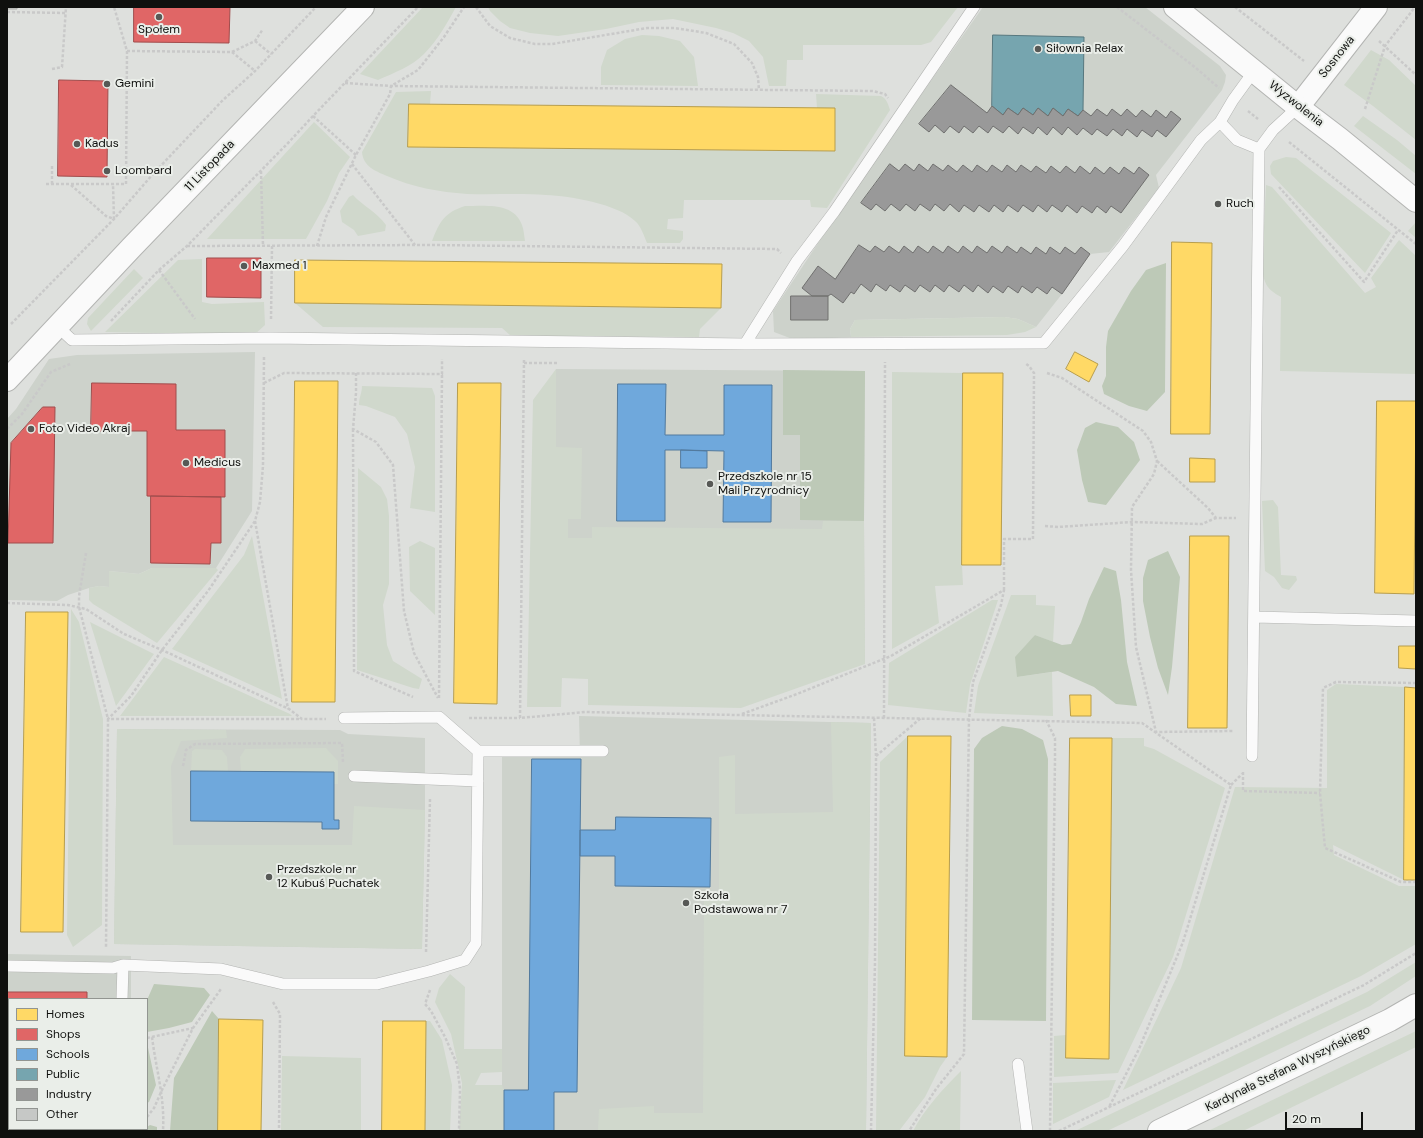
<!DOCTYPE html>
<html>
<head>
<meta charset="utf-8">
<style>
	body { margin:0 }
	#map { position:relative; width:1423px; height:1138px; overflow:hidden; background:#dee0dd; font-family:"DM Sans",sans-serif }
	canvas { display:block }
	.frame { position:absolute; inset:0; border:8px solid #0f100e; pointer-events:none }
	.legend { position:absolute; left:8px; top:998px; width:140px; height:132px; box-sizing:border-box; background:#eaeee9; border:1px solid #929591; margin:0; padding:5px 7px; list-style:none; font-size:12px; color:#0f100e }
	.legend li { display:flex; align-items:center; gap:8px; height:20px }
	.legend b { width:20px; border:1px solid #929591 }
	.scale { position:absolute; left:1285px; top:1112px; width:78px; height:18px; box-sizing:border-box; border:2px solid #0f100e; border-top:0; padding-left:5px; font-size:12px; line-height:14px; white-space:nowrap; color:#0f100e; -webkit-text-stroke:3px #eaeee9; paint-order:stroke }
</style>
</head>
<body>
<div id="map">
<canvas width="1423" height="1138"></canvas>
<div class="frame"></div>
<ul class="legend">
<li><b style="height:11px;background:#ffd966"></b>Homes</li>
<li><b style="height:11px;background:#e06666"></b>Shops</li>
<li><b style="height:11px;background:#6fa8dc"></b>Schools</li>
<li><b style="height:11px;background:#76a5af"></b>Public</li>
<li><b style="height:11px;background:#999"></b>Industry</li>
<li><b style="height:11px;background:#c6c8c6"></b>Other</li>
</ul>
<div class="scale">20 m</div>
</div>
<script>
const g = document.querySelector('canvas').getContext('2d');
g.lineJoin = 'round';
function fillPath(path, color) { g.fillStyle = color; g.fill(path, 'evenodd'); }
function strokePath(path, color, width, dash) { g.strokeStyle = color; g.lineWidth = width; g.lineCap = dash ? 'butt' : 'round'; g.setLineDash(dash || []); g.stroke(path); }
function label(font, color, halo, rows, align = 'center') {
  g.font = font + ' "DM Sans",sans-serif'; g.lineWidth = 4; g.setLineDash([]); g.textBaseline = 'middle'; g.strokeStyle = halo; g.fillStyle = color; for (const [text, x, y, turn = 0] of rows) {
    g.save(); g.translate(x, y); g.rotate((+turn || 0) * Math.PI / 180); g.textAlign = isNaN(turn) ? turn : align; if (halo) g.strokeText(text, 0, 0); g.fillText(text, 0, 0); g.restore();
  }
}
const built = new Path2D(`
	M983,7h162l75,59 6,9 -1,7 -3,8 -66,85 3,13 -50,64 -19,2 -28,40 -26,33 -18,-8 -14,-2 -149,3 -5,9 1,8 -56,3 -21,-8 -1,-21 73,-110z
	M255,352l-3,159 -36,57h-64l-13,6 -30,-3v16l-10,-1 -10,2 -21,7 -11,6 -50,-1v-181l9,-10 33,-50 28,-4z
	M556,369l309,2 -1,150 1,143 -311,-4z
	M579,716l292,7 -5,408h-390l26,-46v-330l78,1z
	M117,729l223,1 8,4 77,4v72l-3,139 -308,-5z
	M7,954l124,2v43h-122v130h117v2h-119z`);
const green = new Path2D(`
	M423,7h33c-9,16 -18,33 -32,47 -12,12 -30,19 -46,26l-18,-6z
	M488,7h470l-27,35 -10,3h-118v15h-16l-1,26h-17l-6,-29 -14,-16 -16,-8 -17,-5 -43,-9 -34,3 -33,7 -48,7 -28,-3 -20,-5 -10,-7 -10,-10z
	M642,35l17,1 21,5 14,16 4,29 -97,-1v-18l6,-17 18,-11z
	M1371,50l18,10 27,26v54l-43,-34 -29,-21z
	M431,91l-1,13h-21l-1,43 427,4v-43h-18l-1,-14 65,2c6,3 7,8 9,14l-63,98 -16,-1 -1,-7h-126l-1,18 -15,1 -1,10 16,2v8l-3,4h-33c-3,-7 -6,-17 -12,-22 -17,-17 -65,-25 -89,-26 -26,-2 -53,0 -79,-1 -28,-2 -55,-7 -80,-18 -12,-5 -24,-10 -25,-24l34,-60z
	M1363,116l34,24 19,16v18l-62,-48z
	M314,122l36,35 -11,16 -12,28 -21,38h-99z
	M1286,157l10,1 95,75 -26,40 -94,-99 -1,-8 3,-5z
	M1266,185l6,2 93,106 11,-6 -5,-9 28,-38 17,16v118l-136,-3 1,-74c-14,-8 -16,-12 -19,-27z
	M353,195c10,11 24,17 33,30l-1,6 -27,5 -4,-6 -12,-8 -2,-11 9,-14z
	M465,206c20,0 49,-4 57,19 2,5 2,11 3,16h-93c8,-20 12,-28 33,-35z
	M1416,222v16l-8,-7z
	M202,259v43l10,2 52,-2 1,23 -11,10 -149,-3 73,-72z
	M134,269l9,9 -52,53 -4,-7 1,-6z
	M295,303l426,5 -21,21 -1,8 -188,-1 -9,-8 -179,-1z
	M1004,317l14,2 18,8 -11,5 -18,3 -156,2 -1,-8 5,-9z
	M556,369v78l26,1 -1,71h-13v19h24v-11l230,2 1,-8h41l1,143 -124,44 -153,-3v-26l-26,-1 -1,29h-34l6,-307z
	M892,372l71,1 -1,192 1,20 -28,1 4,37 -47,26z
	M362,386l70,2 3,8v116l-25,-4 5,-41 -8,-33 -12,-17 -29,-11 -7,-1c0,-8 3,-12 3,-19z
	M358,468l23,19 6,12 2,17v68l-6,21 4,40 6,16 29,18 -3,10 -6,-1 -56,-18z
	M1273,500l5,7 3,68 15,1 1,4 -8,10 -7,-2 -8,-11 -9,-6 -3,-70z
	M252,536l30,163 -110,-50 72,-94z
	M420,541l15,7v67l-25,-24 -1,-44z
	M152,568h64l2,2 -61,73 -64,-39 -4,-4v-12l10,-2 10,1v-16l30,3z
	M1011,595h25v10l19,1 -2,36 -18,-7 -18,42 35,-5 1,44 -79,-3 4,-27z
	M992,600h6l-28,85 -4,28 -78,-8 1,-42z
	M71,609l8,13 24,97 -1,206 -29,22 -6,-12z
	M90,622l64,32 -38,52z
	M164,657l126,57 2,2h-172z
	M1336,684l69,3 -1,193 -71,-35 1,10 65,31h17v58l-55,32 -238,114 58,-122 54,-181 92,1v-98z
	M831,722l40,1 -5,408h-268l1,-22 55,-3v7h49l1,-213h15v-143l16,-2v59l98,-2z
	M117,729l109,1 1,8 -46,3 -10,25 2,79h179l2,-39 71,4 -3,139 -308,-5z
	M908,736l-3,320 42,1 -7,10 -15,30 -26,34h-23l4,-369z
	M1112,738h32v8l10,3 71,39 -52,169 -55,116 -64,4v-41l12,-1v23h43z
	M326,748l12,13v23h-4v-12h-93l-1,-15 5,-8z
	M195,749l27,1 5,7 1,15 -37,-1 1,-20z
	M1416,962v14l-46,30 -263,125h-32l292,-139z
	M450,974l15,13 -1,62h38v23l-21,1 -6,12h27l2,5v41h-45l3,-48 -11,-49 -16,-32 4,-14z
	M426,1021h4l12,19 10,45 -2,46h-25z
	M1416,1031v16l-173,84h-35z
	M282,1056l79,2v73h-80z
	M961,1071l-1,60h-47c12,-23 30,-42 48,-60z
	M1116,1080l-7,17 -56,27v-41z`);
const forest = new Path2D(`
	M1166,263l-1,129 -18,19 -18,-5 -25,-12 -2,-8 4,-10v-29l2,-16 23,-40 15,-21z
	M783,370l82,1 -1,150 -64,-1v-85h-17z
	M1096,422l22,5 16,15 6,18 -34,45 -18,-3 -6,-22 -5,-30 8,-22z
	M1168,551l12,26 -8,90 -4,28 -10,-27 -8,-31 -7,-36v-23l5,-18z
	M1104,567l12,4 5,29 6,62 10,44 -21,-2 -22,-17 -36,-16 -41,6 -2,-20 20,-22 27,10 9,-1 10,-22 8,-23z
	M1002,726l20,3 21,11 5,19 -2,262 -74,-1 2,-271 8,-11z
	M154,984l50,4 6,7 -18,27 -23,6 -22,4v-32z
	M212,1011l7,8 -1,112h-48l4,-53z
	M147,1043l9,42 -7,17 -2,1z
	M150,1125l7,2v4h-19l4,-2h5v-2z`);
const homes = new Path2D(`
	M409,104l426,4v43l-427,-4z
	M1172,242l40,1 -2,191h-39z
	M295,260l427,4 -1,44 -426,-5z
	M1075,352l23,12 -9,18 -23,-13z
	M963,373h40l-2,192h-39z
	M295,381h43l-3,321h-43z
	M458,383h43l-4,321 -43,-1z
	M1377,401h39l-2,193 -39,-1z
	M1190,458l25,1v23h-25z
	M1190,536h39l-2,192h-39z
	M26,612h42l-5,320h-42z
	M1399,646h17v23l-17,-1z
	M1405,687l11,1v192h-12z
	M1070,695h21v21h-20z
	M908,736h43l-4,321 -42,-1z
	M1070,738h42l-3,321 -43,-1z
	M219,1019l44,1 -2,111h-43z
	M383,1021h43l-1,110h-43z`);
const shops = new Path2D(`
	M134,7h96l-1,36 -95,-1z
	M59,80l49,1 -1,96 -49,-1z
	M207,258h54v40l-54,-1z
	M92,383l84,1v46h49v67l-78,-1v-65h-56z
	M43,407h12l-2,136h-45l3,-100z
	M151,496l70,1v46h-10l-1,21 -59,-1z
	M7,992h80v7h-78v36h-2z
	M7,1078h2v49h-2z`);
const schools = new Path2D(`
	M618,384h48l-1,51h59v-50h48l-1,137h-48l1,-71 -43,-1h-16v71h-48z
	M681,450l26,1v17h-26z
	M532,759h49l-4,333h-23v39h-50v-41h24z
	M191,771l143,1v48h5v9h-17v-7l-131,-1z
	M616,817l95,1 -1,69 -95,-1v-30h-35v-26h35z`);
const public = new Path2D(`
	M993,35l91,2 -1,73 -5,6 -10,-7 -5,7 -10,-8 -5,8 -10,-8 -5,7 -10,-7 -5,7 -10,-7 -5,7 -11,-9z`);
const industry = new Path2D(`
	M951,85l36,28 5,-7 11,9 5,-7 10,7 5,-7 10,7 5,-7 10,8 5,-8 10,8 5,-7 10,7 5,-6 8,6 6,-7 10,7 5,-7 9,7 6,-7 9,8 6,-7 9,7 5,-7 10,8 5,-7 10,8 -15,18 -9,-7 -5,7 -10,-7 -5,7 -10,-8 -5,7 -9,-7 -6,7 -10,-7 -5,6 -9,-7 -6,7 -9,-8 -6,8 -9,-8 -6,8 -9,-8 -5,7 -10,-7 -5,7 -9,-8 -6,7 -10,-7 -5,7 -9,-7 -6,7 -9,-7 -5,7 -9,-7 -6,7 -9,-8 -6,7 -10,-8z
	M890,164l9,7 6,-7 9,7 5,-7 9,7 5,-7 10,7 5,-6 9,7 6,-7 9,7 5,-7 10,7 5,-7 10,7 5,-7 9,7 5,-7 10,7 5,-6 10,7 5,-7 9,7 6,-7 9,7 5,-7 10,8 5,-7 9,7 6,-7 9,7 5,-7 10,7 5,-7 10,8 -28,38 -10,-7 -5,7 -9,-7 -5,7 -10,-7 -5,7 -10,-8 -5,7 -10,-7 -5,7 -9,-7 -5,7 -10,-7 -5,7 -10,-7 -5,7 -9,-7 -5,7 -10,-7 -5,7 -10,-7 -5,7 -9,-8 -6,7 -9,-7 -5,7 -10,-7 -5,7 -9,-7 -6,7 -9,-7 -6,7 -9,-7 -5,6 -10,-7z
	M859,245l11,7 5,-6 9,6 5,-6 10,7 5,-7 9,7 5,-7 10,7 5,-7 10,7 5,-7 10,7 5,-7 9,7 5,-7 10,7 5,-7 10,7 5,-7 10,7 4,-6 10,7 5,-7 10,7 4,-7 10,7 5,-7 10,7 6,-7 9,7 -28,40 -10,-7 -5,7 -10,-7 -5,6 -10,-7 -4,7 -10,-7 -5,7 -10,-7 -5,7 -10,-8 -5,7 -9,-7 -5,7 -10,-7 -5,7 -9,-7 -5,7 -10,-7 -5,7 -10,-7 -5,7 -10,-7 -4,6 -10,-7 -5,8 -10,-8 -7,10 -3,-2 -8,11 -12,-9 -3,2h-16l-10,-8 16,-22 17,13z
	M791,296h37v24h-37z`);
const building = new Path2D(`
	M7,7h10v2h-10z`);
const path = new Path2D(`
	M476,7l14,19 20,12 25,6h17l95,-16h28l31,5 28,11 18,19 6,14 1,13
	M1117,7l79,61 23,20
	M1235,7l69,54
	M7,12l58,1
	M255,41l16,13
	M1379,41l37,34
	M127,51l105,1 23,-11 8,-12
	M232,52l23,19
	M52,69l10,-2 4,-60
	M345,83l46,3 482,5 12,3 3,4
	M1365,109l20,-63 30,-39
	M1248,111l10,8
	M313,116l43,39
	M1289,142l127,102
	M352,164l63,81
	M52,166v19
	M261,171l2,75
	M46,184h80l1,-133 -13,-44
	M71,185l35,31 8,3 -1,-35
	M1279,187l85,95 34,-52
	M187,246l243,-1 347,4 4,4
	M317,246l9,-29 30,-62 34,-61 1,-8 27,-16 26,-33 20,-30
	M159,270l36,49
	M271,319l1,-73
	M111,321l48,-51 28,-24 102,-104 24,-26 105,-109
	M11,324l103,-105 39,-45 69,-73 33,-30 61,-64
	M264,357l-1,109 -3,36 -5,19 -47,70 -46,59 -31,46 -23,23h194
	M524,360l-4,358 65,-6 557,11 89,62 -48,157 -44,107 -30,58
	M524,363h33
	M356,373v20l-3,36 23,13 17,23 11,146 10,42 24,45
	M1047,373l15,5 81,53 8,11 6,19 -3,13 -22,33 -1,63 5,77 20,85 78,-1
	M264,383l20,-10 158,1v-15
	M7,429l15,-15 29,-42 19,-8
	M353,429l1,242 59,26
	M1157,461l51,47 8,10h20
	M255,521l33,188
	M1045,526l13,1 74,-5 70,2 14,-6
	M86,553l-7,43v11l29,112 -2,229
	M1004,590v-51h29l1,-166 -5,-7 -4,-3
	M7,603l61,2 18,4 38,25 38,16 127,59 13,10h24
	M1416,683l-80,-1 -13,6 -3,105 5,55 76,34h15
	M439,698l3,-324
	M742,714l55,-20 94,-38 113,-66 -3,15 -28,77 -4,37 -5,335 -28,35 -27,42
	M469,718h51
	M884,718l1,-356
	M1046,720l9,18v20l-5,373
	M876,756l45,-38
	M183,766l3,-16 9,-6 147,-1 1,19
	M1243,772v19l77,2
	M1231,785l11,-11
	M426,952l4,-153
	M430,990l-5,14 6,7 14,26 12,27 3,25 -1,42
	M273,1002l7,12 -1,117
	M152,1037c4,32 13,61 11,94
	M147,1038l46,-10
	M147,1117l7,-9 8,-18 31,-62 28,-39
	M871,1131l4,-168 1,-207 -2,-38
	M1059,1131l305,-146 52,-32`);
const service = new Path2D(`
	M1220,122l17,18 22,9
	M57,326l15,14 198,-2 475,6 299,-1 79,-97 78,-106 19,-18 13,-22 21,-29
	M745,344l52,-83 37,-49 140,-205
	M1254,617l162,4
	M344,718l95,-1 39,34h125
	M1252,756l7,-607 14,-19 25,-23
	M354,776l124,5
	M7,966l106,2 10,-3 98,4 62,15h94l52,-13 36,-11 11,-17 2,-192
	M122,999l1,-34
	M7,1057h2
	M1018,1064l9,67
	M113,1131l1,-2`);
const minor = new Path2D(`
	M1298,107l78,-100`);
const tertiary = new Path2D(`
	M7,380l124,-132 232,-241`);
const secondary = new Path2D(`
	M1175,7l123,100 42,32 76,62
	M1159,1131l231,-111 26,-15`);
const markers = [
	[159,17,4,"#575956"],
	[1038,49,4,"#575956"],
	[107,84,4,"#575956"],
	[77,144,4,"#575956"],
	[107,171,4,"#575956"],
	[1218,204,4,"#575956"],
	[244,266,4,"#575956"],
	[31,429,4,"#575956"],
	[186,463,4,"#575956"],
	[710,484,4,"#575956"],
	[269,877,4,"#575956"],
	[686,903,4,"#575956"]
];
const poiNames = [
	["Społem",159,30,"center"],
	["Siłownia Relax",1046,49],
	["Gemini",115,84],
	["Kadus",85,144],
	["Loombard",115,171],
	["Ruch",1226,204],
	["Maxmed 1",252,266],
	["Foto Video Akraj",39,429],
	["Medicus",194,463],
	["Przedszkole nr 15",718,477],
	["Mali Przyrodnicy",718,491],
	["Przedszkole nr",277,870],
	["12 Kubuś Puchatek",277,884],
	["Szkoła",694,896],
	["Podstawowa nr 7",694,910]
];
const streetNames = [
	["Sosnowa",1337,57,-52],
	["Wyzwolenia",1296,104,38],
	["11 Listopada",210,166,-46],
	["Kardynała Stefana Wyszyńskiego",1288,1069,-26]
];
fillPath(built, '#cdd2cb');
fillPath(green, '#d0d8cc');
fillPath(forest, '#bdc9b7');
fillPath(homes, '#ffd966');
strokePath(homes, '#b79d4c', 1);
fillPath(shops, '#e06666');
strokePath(shops, '#a14c4c', 1);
fillPath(schools, '#6fa8dc');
strokePath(schools, '#527a9e', 1);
fillPath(public, '#76a5af');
strokePath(public, '#57787f', 1);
fillPath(industry, '#999');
strokePath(industry, '#70706f', 1);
fillPath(building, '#c6c8c6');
strokePath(building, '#aaaca9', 1);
strokePath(service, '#b3b4b2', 12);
strokePath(minor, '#b3b4b2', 24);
strokePath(tertiary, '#b3b4b2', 24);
strokePath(secondary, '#b3b4b2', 24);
strokePath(path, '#c9c9c9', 2.5, [3, 2]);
strokePath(service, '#fafafa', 11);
strokePath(minor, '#fafafa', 22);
strokePath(tertiary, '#fafafa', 22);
strokePath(secondary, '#fafafa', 22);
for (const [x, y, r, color] of markers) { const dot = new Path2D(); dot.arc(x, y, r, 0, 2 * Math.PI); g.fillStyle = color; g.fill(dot); strokePath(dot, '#eaeee9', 1.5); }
label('12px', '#0f100e', '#eaeee9', poiNames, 'left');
label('12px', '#0f100e', '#eaeee9', streetNames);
</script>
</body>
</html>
